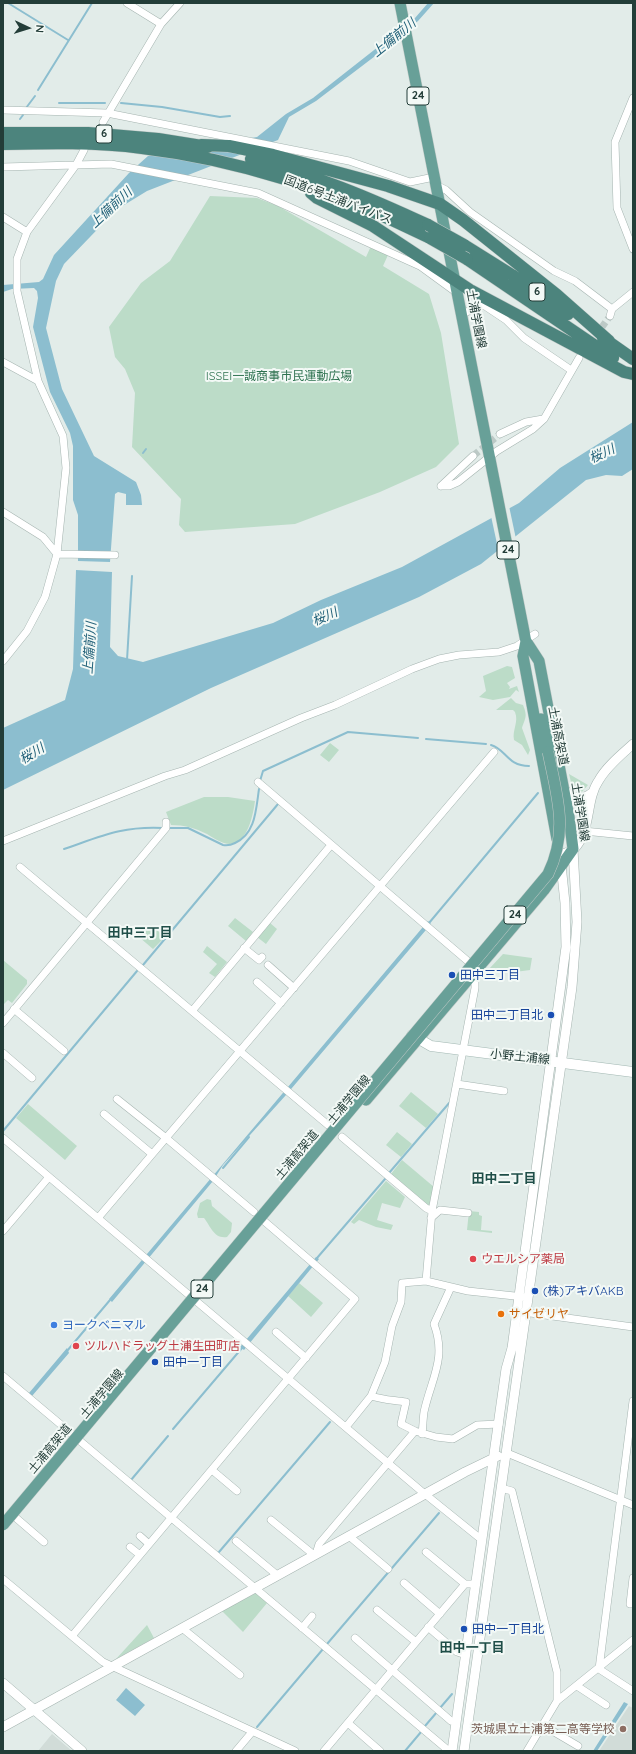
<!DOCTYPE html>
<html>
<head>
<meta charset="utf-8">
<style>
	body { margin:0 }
	#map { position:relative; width:636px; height:1754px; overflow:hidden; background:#e2ece9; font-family:Quicksand,sans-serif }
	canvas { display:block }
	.frame { position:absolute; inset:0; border:4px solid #233d38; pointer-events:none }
	.north { position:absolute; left:8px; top:8px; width:40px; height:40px; -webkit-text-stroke:3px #f3f9f6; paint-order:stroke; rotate:94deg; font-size:11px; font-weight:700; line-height:16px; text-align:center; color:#233d38 }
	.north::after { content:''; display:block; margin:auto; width:14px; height:18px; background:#233d38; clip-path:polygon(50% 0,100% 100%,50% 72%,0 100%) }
</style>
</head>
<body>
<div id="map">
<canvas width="636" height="1754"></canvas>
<div class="frame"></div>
<div class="north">N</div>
</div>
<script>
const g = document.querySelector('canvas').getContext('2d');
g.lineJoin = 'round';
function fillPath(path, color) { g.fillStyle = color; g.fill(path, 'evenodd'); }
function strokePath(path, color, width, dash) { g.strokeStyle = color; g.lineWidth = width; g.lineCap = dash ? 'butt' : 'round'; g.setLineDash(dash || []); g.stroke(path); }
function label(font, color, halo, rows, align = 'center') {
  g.font = font + ' Quicksand,"Noto Sans JP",sans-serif'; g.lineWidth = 4; g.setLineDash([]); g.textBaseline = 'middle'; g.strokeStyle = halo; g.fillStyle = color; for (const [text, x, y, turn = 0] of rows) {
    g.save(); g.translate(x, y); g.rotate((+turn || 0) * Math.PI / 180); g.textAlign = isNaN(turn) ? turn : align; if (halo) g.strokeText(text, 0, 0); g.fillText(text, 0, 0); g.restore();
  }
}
const built = new Path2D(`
	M629,1706l4,2v43h-34z
	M52,1734l20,17h-34z`);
const green = new Path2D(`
	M210,196l47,2 21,8 88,51 5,-11 17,9 -5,11 46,28 12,39 18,111 -23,23 -56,25 -85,32 -110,8 -6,-7 2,-26 -49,-52 3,-54 -10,-24 -10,-12 -6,-30 32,-44 29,-22z
	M507,666l5,1 3,11 -8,5 3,4 -1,2 8,-3 2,6 -3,-2 -6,7 -17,3 -14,-3 7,-6 -3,-15z
	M511,698l5,5 7,2c5,12 2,13 -1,23l8,22 -2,5 -6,-10 -8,-5c-2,-10 5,-18 1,-28l-2,-2h-17z
	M330,743l9,7 -10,12 -9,-7z
	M569,774l19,11 -7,8 -8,-3z
	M204,797h24l27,4c-2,14 -8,49 -31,42 -6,-2 -12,-6 -17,-9 -12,-6 -23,-9 -36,-9l-5,-13z
	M235,918l18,14 -7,9 -18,-15z
	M270,923l7,6 -11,15 -9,-7z
	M151,925l14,12 -12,12 -14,-12z
	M207,946l20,16 -12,15 -6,-4 8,-9 -14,-12z
	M503,954l29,4 -2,12 -15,2 -26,-3z
	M3,960l24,20v4l-15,19 -4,-3 -4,4z
	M411,1092l27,22 -12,14 -27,-22z
	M28,1104l49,42 -12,14 -49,-42z
	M397,1132l15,12 -11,13 -15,-12z
	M402,1160l32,27 -3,17 -2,2 -38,-32z
	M386,1181l19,16 -5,11 -18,-5 -5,17 16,5 -2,5 -15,-3 -17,-7 -5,4 -3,-2z
	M207,1199l4,1 1,6 20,17 -1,9 -4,5c-13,2 -16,-10 -23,-19h-6l-1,-4 3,-11z
	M469,1211l10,1v3l3,1 -1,14 11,1v2l-25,-3z
	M299,1283l24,20 -12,14 -23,-21z
	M256,1593l11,10 -24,29 -21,-21z
	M147,1625l7,13 -38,21z`);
const water = new Path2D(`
	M428,3h6l-16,18 -31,26 -71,54 -27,16 -11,23 -131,51 -31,19 -52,54 -8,17 -10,47 16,61 32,67 42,26 5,13 1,10h-16v-11l-8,-2 -3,2 -5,68 -32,-1v-46l-5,-15v-54l-3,-13 -20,-41 -17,-65 5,-29 -1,-7 -3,-3 -22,1 -9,3v-7l36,-3 4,-3 11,-24 75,-82 19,-17 109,-19 29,-23 27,-16 70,-55 32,-25z
	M633,422v47l-11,7 -16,-1 -20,5 -105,84 -62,33 -208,91 -208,102v-62l62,-28 8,-31 3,-99 36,2 -2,75 8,9 25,6 130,-39 48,-23 81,-33 117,-64 41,-35z
	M428,921l3,3 -145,171 -63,70 -10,16 -101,121 -3,-3z
	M316,1257l3,2 -75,91 -4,-3z
	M67,1348l2,5 -37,43 -3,-3z
	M126,1688l19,17 -10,11 -19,-16z
	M624,1702l4,2 -31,47h-4z`);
const pier = new Path2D(`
	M509,506l7,33 -17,14 -8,-37z`);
const stream = new Path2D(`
	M8,3l60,37
	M38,90l54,-87
	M59,103h46
	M121,103l41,4 58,10 10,-1
	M26,108l9,-12
	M20,119l3,-4
	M143,453l3,-4
	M127,660l5,-84
	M426,739l60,5
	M491,745c15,4 16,21 38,21
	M260,781l3,-10 85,-39 70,6
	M169,828h19l35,17c5,1 8,0 12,-2 21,-9 21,-35 24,-54
	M64,849c38,-13 58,-23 99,-21
	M429,923l109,-130
	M143,965l135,-161
	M3,1131l134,-160
	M223,1168l26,-31
	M389,1173l61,-71
	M317,1258l68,-79
	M67,1351l43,-51
	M173,1429l69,-81
	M131,1480l37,-44
	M219,1552l111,-130
	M327,1644l112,-131
	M440,1708l12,-14
	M425,1726l12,-14
	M257,1727l66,-78
	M405,1751l16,-19`);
const minorTunnel = new Path2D(`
	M589,345l21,-29
	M473,456l27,-22`);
const minor = new Path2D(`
	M127,3l34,21
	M633,98l-18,44 2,66 16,41
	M3,110l104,3 242,48 61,21 24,-5
	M103,122l58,-98 19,-21
	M3,167l108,-3 147,29 162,73 37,27
	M436,185l10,5 24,22 84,59 21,10 37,28
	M3,217l24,15
	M461,315l17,-9h7l21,14 18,18 47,32
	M610,316l2,-7 21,-17
	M3,362l35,19
	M500,434l26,-12 17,-3
	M441,486h8l9,-4 39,-31 36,-22 11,-10 35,-61
	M441,486l32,-30
	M3,512l40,25 14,17 58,1
	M3,661l24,-30 18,-34 12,-43 9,-86 -3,-32 -25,-55 -21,-90v-32l10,-27 49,-67 8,-15
	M258,782l212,181
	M584,831l49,5
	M3,841l162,-65 20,-6 116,-52 34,-13 77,-36 27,-10 20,-4 40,-3 18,-6 18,-12
	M20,867l308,258
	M244,948l15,12 3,-3
	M268,965l26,23
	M470,977l5,4v7l-43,223 -6,70 42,10 56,6
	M257,982l24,21
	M14,1009l50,42
	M192,1011l139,-166
	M3,1023l163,-195v-6
	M3,1053l29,25
	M457,1084l47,7
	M117,1099l49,39 88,74
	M104,1114l48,40
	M342,1137l84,71 6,3
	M3,1138l417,352 62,50
	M98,1218l396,-466
	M431,1218l9,-8 28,3
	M3,1231l46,-54
	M523,1312l110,15
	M276,1332l30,26
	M3,1376l69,58
	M371,1396c12,4 23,4 35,6l-5,22 14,7
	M633,1401l-34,268 34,22
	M346,1427l25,-31 14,-34 7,-36 9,-24 1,-19 24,-2
	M422,1434c1,-8 1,-15 2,-22 7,-33 23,-53 10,-88l17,-37
	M80,1441l369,310
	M507,1453l126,52
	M212,1470l25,21
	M501,1488l11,3 45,181v29l-30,50
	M15,1517l29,25
	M271,1520l43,35
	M140,1536l9,8
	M349,1536l39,33
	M236,1541l41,34
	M130,1547l10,8
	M426,1552l39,32
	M316,1554l3,-10 96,-113 21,6 17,2 24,-14 22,-1
	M633,1578l-3,26h3
	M3,1579l100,83 192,89
	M404,1583l36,31
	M377,1610l39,32
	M428,1627l29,25 9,3
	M182,1628l58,47
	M302,1628l10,-12
	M72,1636l283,-337 -91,-78
	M355,1638l96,83
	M577,1686l29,19
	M557,1701l76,-61
	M348,1723l32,28
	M544,1726l34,20
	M236,1751l16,-19
	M324,1751l141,-167h11`);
const tertiary = new Path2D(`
	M563,787c8,13 19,14 30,5
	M3,1683l79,68
	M3,1727l462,-255 33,-16
	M452,1751l54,-382 6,-21 54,-401 -1,-44 -5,-48c4,-2 11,-3 14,-6 18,-19 11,-49 25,-69 8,-14 22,-25 34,-36
	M464,1751l108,-764 5,-65 -4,-73`);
const secondary = new Path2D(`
	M412,1035l19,11 202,26`);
const primary = new Path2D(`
	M400,3l127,644
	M526,641l-3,15 34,183
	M541,719l7,33
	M366,1100l178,-210 29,-41 -4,-32 -30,-156 -13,-20`);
const trunk = new Path2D(`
	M3,133h85l70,6 50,8
	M3,144c46,-1 93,-2 139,4 101,12 198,45 288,90
	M201,145l28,1 44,9 115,31 52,18 23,16 94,75 52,46
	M251,159c62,15 119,39 177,66
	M311,193l6,5 56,28 97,64 154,82 9,2
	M464,245l48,30 56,39
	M467,259l146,99
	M603,338l30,21`);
const primaryBridge = new Path2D(`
	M3,1525l545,-651c21,-43 9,-78 0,-122`);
const trunkBridge = new Path2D(`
	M428,225l36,20
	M430,238l37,21`);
const markers = [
	[452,975,4,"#1a4fb4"],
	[551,1015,4,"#1a4fb4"],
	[473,1259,4,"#e0444e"],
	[535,1291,4,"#1a4fb4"],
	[501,1314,4,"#e8710a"],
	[54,1325,4,"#3f7fe0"],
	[76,1346,4,"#e0444e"],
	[155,1362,4,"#1a4fb4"],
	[464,1629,4,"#1a4fb4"],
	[623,1729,4,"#8d6e63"]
];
const shields = [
	[418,96,22],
	[104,134,16],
	[537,292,16],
	[508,550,22],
	[515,915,22],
	[202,1289,22]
];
const shieldNames = [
	["24",418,96],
	["6",104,134],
	["6",537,292],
	["24",508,550],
	["24",515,915],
	["24",202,1289]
];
const streetNames = [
	["国道6号土浦バイパス",338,200,21],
	["土浦学園線",476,319,79],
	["土浦高架道",558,736,79],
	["土浦学園線",580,812,81],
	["小野土浦線",520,1057,6],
	["土浦学園線",349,1100,-50],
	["土浦高架道",297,1155,-50],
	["土浦学園線",102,1394,-50],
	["土浦高架道",50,1449,-50]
];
const parkNames = [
	["ISSEI一誠商事市民運動広場",279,376]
];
const transitNames = [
	["田中三丁目",460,975],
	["田中二丁目北",543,1015,"right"],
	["(株)アキバAKB",543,1291],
	["田中一丁目",163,1362],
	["田中一丁目北",472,1629]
];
const healthNames = [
	["ウエルシア薬局",481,1259],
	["ツルハドラッグ土浦生田町店",84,1346]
];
const foodNames = [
	["サイゼリヤ",509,1314]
];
const shopNames = [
	["ヨークベニマル",62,1325]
];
const educationNames = [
	["茨城県立土浦第二高等学校",615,1729]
];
const waterNames = [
	["上備前川",394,38,-39],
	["上備前川",111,208,-43],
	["桜川",602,454,-25],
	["桜川",325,617,-24],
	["上備前川",90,648,-86],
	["桜川",32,754,-31]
];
const neighbourhoodNames = [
	["田中三丁目",140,933],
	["田中二丁目",504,1179],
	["田中一丁目",472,1648]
];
fillPath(built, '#d1dcd8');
fillPath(green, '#bcdcc8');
fillPath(water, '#8cbecf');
fillPath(pier, '#e2ece9');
strokePath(stream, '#8cbecf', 2);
strokePath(minorTunnel, '#bcc9c6', 7, [7, 3.5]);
strokePath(minor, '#a5b4b0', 8);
strokePath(tertiary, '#a5b4b0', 10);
strokePath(secondary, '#a1b7b2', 11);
strokePath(primary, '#c1c9c7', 12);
strokePath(trunk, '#c1c9c7', 13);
strokePath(minor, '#fff', 7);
strokePath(tertiary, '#fff', 9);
strokePath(secondary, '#fff', 10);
strokePath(primary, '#68a098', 11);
strokePath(trunk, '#4c847d', 12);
strokePath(primaryBridge, '#c1c9c7', 12, []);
strokePath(trunkBridge, '#c1c9c7', 13, []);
strokePath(primaryBridge, '#68a098', 11);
strokePath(trunkBridge, '#4c847d', 12);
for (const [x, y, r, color] of markers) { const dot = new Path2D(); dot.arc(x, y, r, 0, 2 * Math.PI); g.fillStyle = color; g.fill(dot); strokePath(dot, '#f3f9f6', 1.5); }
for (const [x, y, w] of shields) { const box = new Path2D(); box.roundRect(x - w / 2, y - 9, w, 18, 3); g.fillStyle = '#f3f9f6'; g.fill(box); strokePath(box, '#233d38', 1); }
label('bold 11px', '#233d38', null, shieldNames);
label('12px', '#233d38', '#f3f9f6', streetNames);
label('12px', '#2e7250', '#f3f9f6', parkNames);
label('12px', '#164399', '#f3f9f6', transitNames, 'left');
label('12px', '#be3a42', '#f3f9f6', healthNames, 'left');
label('12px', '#c56008', '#f3f9f6', foodNames, 'left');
label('12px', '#366cbe', '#f3f9f6', shopNames, 'left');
label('12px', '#785e54', '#f3f9f6', educationNames, 'right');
label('italic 13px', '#1f5f77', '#f3f9f6', waterNames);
label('bold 13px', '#1f4e48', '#f3f9f6', neighbourhoodNames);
</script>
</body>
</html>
